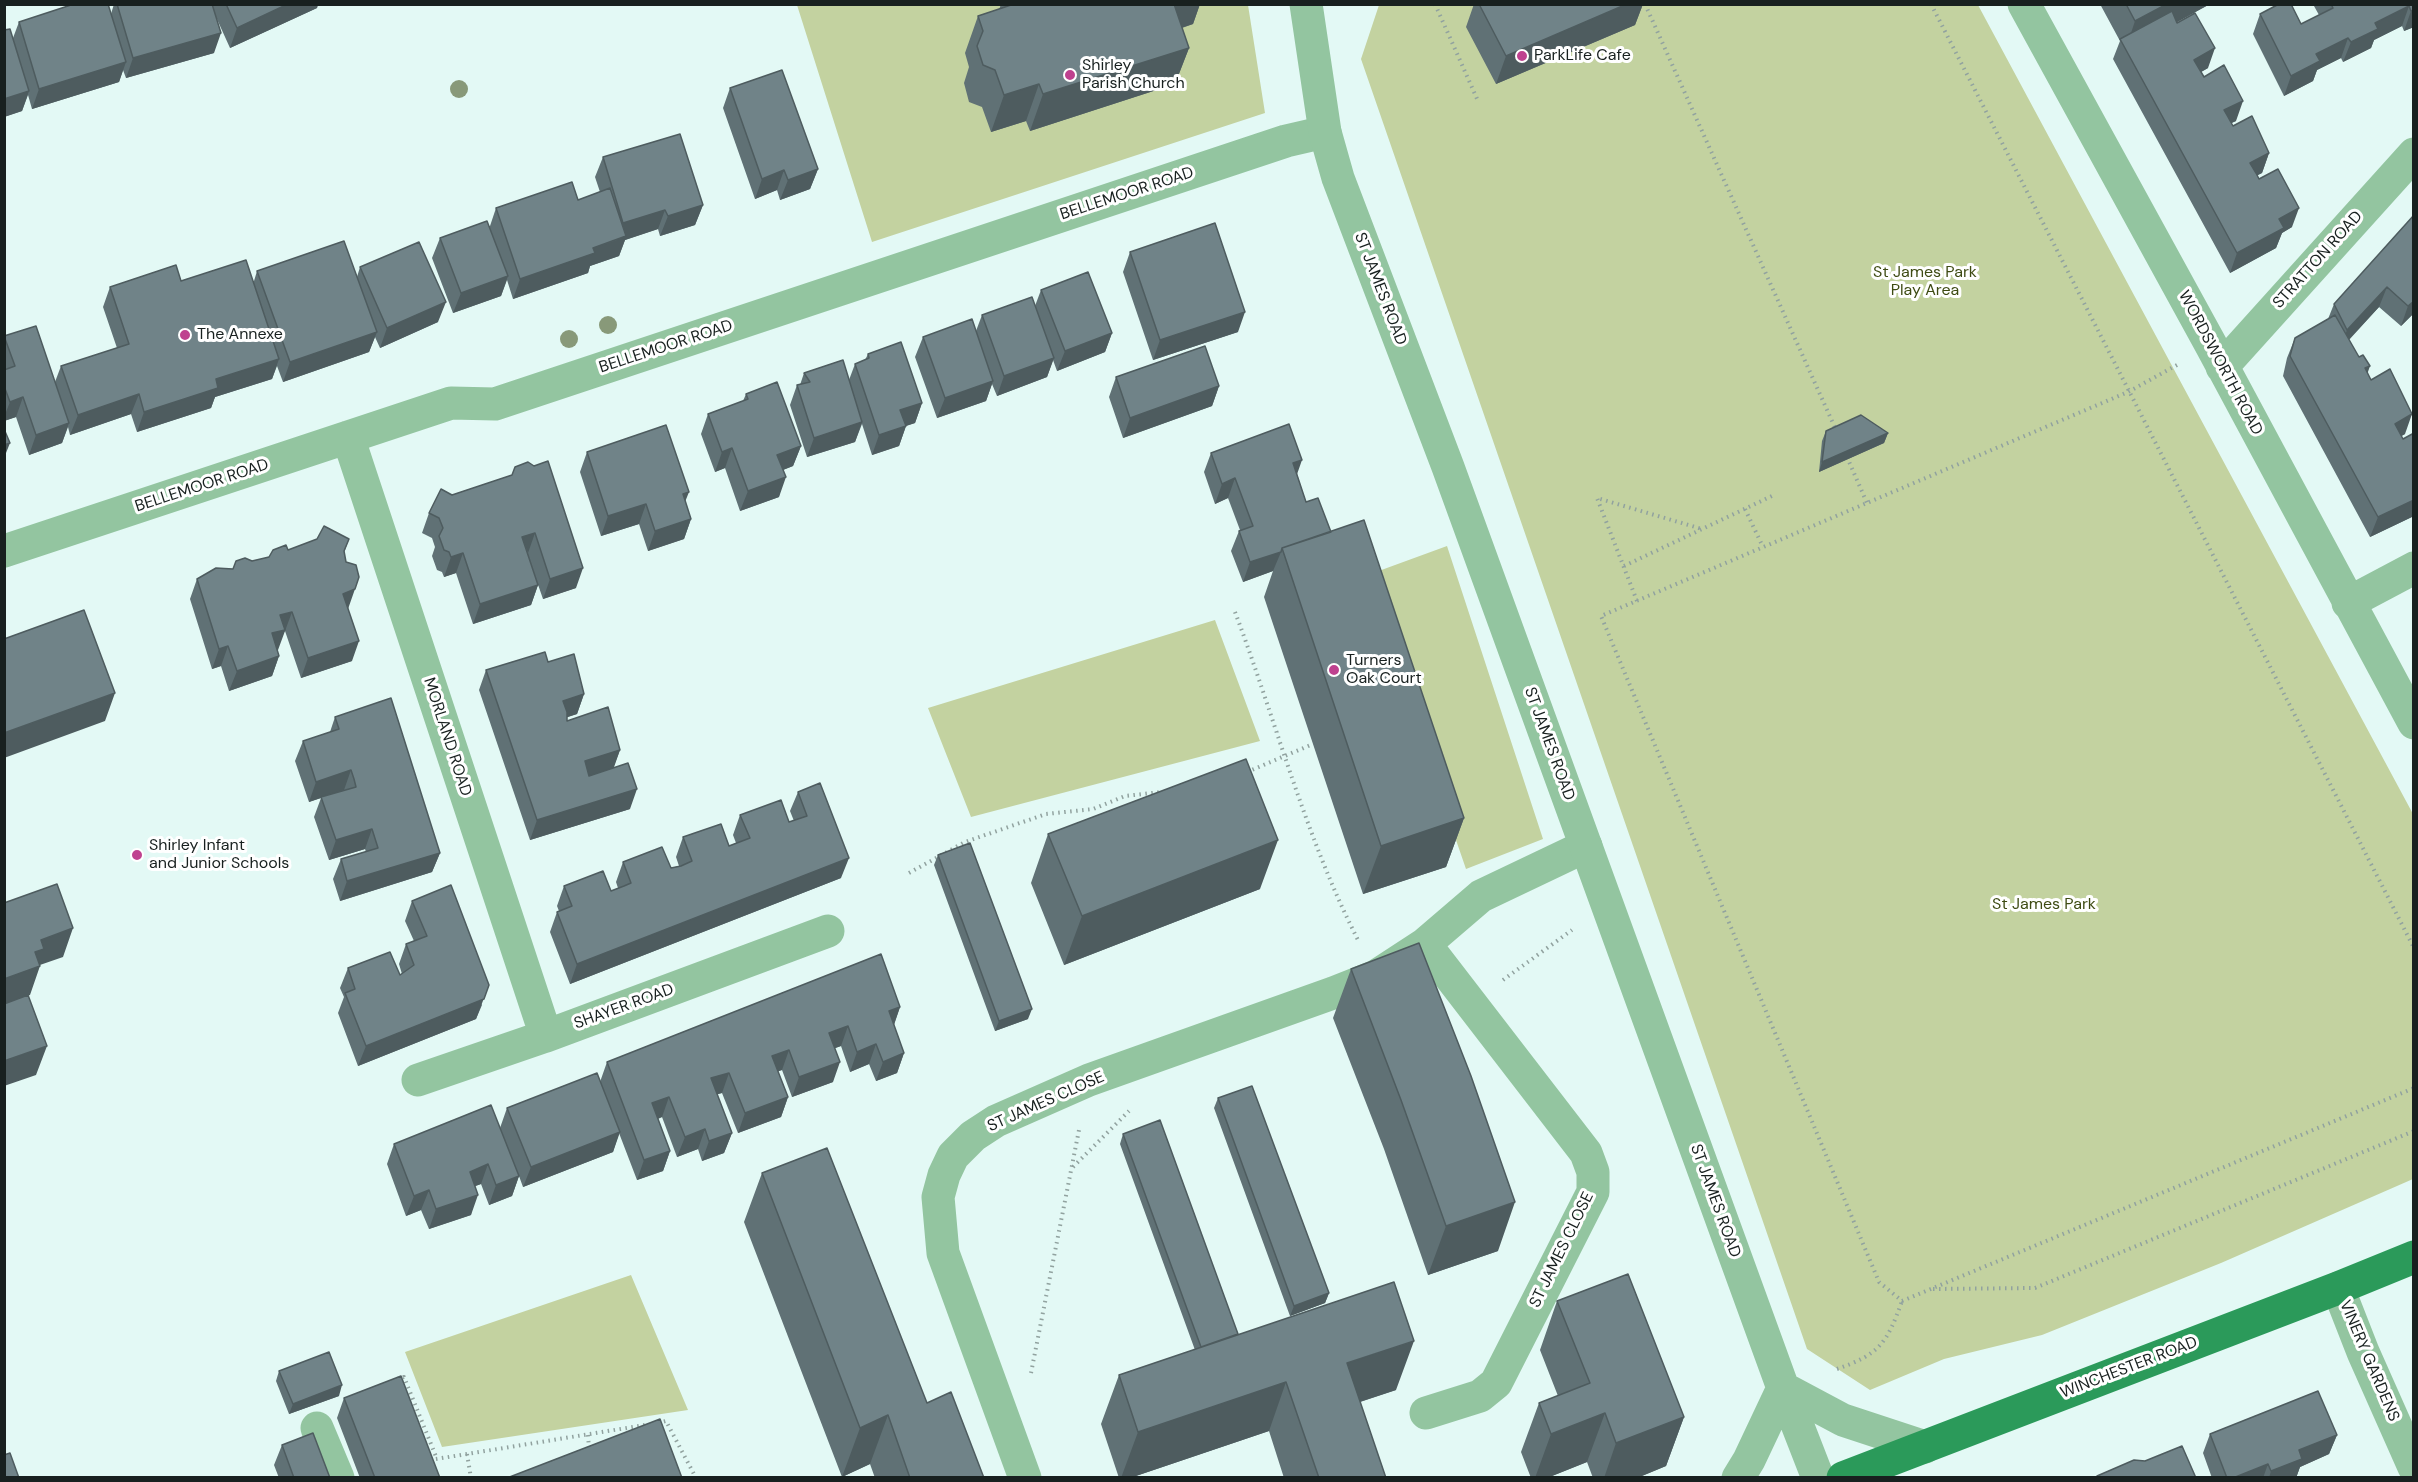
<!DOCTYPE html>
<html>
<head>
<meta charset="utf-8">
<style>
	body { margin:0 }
	#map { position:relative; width:2418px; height:1482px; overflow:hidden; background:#e3f9f5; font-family:"DM Sans",sans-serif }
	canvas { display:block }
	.frame { position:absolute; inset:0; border:6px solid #18201f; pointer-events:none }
</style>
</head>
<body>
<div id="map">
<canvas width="2418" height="1482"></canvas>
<div class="frame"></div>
</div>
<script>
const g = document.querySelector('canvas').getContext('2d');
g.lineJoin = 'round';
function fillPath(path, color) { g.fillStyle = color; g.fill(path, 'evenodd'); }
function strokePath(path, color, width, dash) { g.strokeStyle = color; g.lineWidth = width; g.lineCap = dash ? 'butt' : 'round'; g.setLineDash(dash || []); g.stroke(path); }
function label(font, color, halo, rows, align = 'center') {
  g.font = font + ' "DM Sans",sans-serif'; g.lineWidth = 6; g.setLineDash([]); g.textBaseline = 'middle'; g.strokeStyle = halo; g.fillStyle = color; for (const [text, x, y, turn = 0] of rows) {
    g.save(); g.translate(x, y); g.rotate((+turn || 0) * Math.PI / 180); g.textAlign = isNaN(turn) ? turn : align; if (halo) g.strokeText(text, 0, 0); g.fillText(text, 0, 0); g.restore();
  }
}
const green = new Path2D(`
	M797,5h451l17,108 -393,129z
	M1379,5h599l435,809v365l-192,84 -179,72 -98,24 -74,31 -63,-41 -446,-1290z
	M1447,546l96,293 -77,30 -101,-293z
	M1215,620l45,121 -289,76 -43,-109z
	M631,1275l57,135 -246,37 -37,-95z`);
const path = new Path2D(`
	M1435,4l43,97
	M1645,4l191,426
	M1931,4l483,944
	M2177,365l-49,27 -527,224 278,666 23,19 512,-213
	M1847,457l20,46
	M1745,509l18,38
	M1624,566l150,-71
	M1637,601l-40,-103 105,31
	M1235,612c41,109 70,224 123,328
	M1247,772l66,-28
	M909,873l56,-31 81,-28 47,-5 32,-13 36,-4
	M1503,980l69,-50
	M1073,1167l56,-56
	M1933,1289l102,-1 379,-157
	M1837,1369c43,-15 50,-26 65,-68
	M1031,1373l48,-243
	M397,1379l7,-2 33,82
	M658,1423l8,-2 30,57
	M588,1435l1,14
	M467,1454l4,24
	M430,1460l215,-35`);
const minor = new Path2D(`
	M2024,4l187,341 203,378
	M2222,367l192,-213
	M348,437l198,599
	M4,551l447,-148 44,1 791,-263 39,-9
	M2348,603l66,-35
	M1425,944l161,209 7,19v20l-97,191 -16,13 -54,17
	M418,1080l128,-44 282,-105
	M2338,1288l25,64 51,115
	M317,1428l21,50
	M1025,1478l-82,-225 -5,-56 6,-22 9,-19 20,-20 23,-15 93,-41 244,-87 43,-17 49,-32 56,-48 105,-50`);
const tertiary = new Path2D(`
	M1306,4l19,128 13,46 110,289 335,921 35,90
	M1783,1388l60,32 82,27
	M1738,1478l11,-18 34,-72`);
const primary = new Path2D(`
	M1843,1478l495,-190 76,-31`);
const trees = [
	[459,89],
	[608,325],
	[569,339]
];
const wall = new Path2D(`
	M114,4h204l-1,4 -87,40 -14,-31 -2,36 -88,25 -3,-8 -4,12 -87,27 -4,-14 -6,16 -18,6v-87l9,8 6,-16 92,-8z
	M1001,4h199l-7,20 -11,4 7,20 -14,36 -145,47 -4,-10 -35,11 -9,-25 -13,-5 -5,-19 5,-16 -4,-14 13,-37 21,-6z
	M1474,4h169l-8,21 -139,59 -30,-57z
	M2100,4h110l-33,18 31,46 -7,4 35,49 -5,2 2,3 36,27 -7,20 -5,2 35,52 -10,6 -6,15 -46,25 -117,-214 7,-18z
	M2315,4h99v23l-10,4 -2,-5 -28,14 -3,8 -28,14 -2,-4 -24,12 -4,11 -29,15 -31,-62 7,-20 41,10 18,-9 -5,-9z
	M730,88l88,81 -8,20 -30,11 -3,-10 -22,9 -32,-91z
	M603,157l100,48 -8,20 -35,11 -2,-7 -33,11 -6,16 -29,10 -2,7 -75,26 -6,-19 -6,16 -48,17 -21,-55 8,-20 50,-12 6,-18 82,-8 22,-8 -5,-15z
	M2414,215v98l-13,13 -22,-19 -30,33 22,40 34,54 -4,2 2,3 11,-6v83l-44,21 -87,-161 4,-18 8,-20 33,-19 6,-15z
	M1130,252l108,80 -85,28 -30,-88z
	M360,267l78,55 -58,26 -5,-11 -6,15 -86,30 -6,-16 -5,13 -57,18 -4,11 -74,24 -6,-18 -61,21 -2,-8 -6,16 -33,12 -13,-38 -12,4v-85l51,46 6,-16 56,-18 -14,-41 7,-20 71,-6h73l3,-10 100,6z
	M1041,290l71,43 -7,19 -48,19 -4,-11 -6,17 -50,19 -5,-12 -6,17 -49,17 -22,-61 8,-20 53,-6 6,-16 53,-9z
	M868,354l54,49 -7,20 -9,3 -7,20 -27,9 -10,-31 -7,18 -48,15 -17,-52 7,-20h3l4,-12 45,7 6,-16 10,-4z
	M1116,377l103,9 -7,20 -89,32 -14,-41z
	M746,394l55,52 -8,20 -10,4 -4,27 -39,14 -15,-43 -10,4 -14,-38 7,-20 35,-13z
	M1826,431l62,2 -4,10 -65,29 3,-31z
	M587,452l98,49 6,18 -7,20 -36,12 -9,-27 -38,12 -21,-64z
	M1211,453l86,21 9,28 25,30 133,286 -18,49 -83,27 -99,-297 9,-26 -30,11 -12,-31 8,-20 1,-1 -12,-32 -13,6 -11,-32z
	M534,466l42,122 -33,11 -16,-46 11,32 -7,20 -58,19 -17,-51 -12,4 -2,-5 -5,-2 -5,-14 3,-9 -3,-9 -10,-5 7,-20 23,-18 60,-20z
	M349,539l-5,14 8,108 -51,17 -16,-47 -1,1 -7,18 2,6 -7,20 -43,15 -8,-25 -9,3 -22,-70 7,-20 36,-10 55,-19z
	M548,662l36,32 -7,20 -10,3v4l53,29 -7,18 17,41 -100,31 -51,-150 7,-20z
	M335,717l105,136 -8,19 -92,29 -7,-22 8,-20 25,-7 -1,-3 -36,11 -15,-43 7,-19 -12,4 -14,-41 8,-20 27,-9z
	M798,792l43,86 -271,106 -20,-52 7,-20 2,-1 -2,-5 7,-20 47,5 7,-3 -2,-6 7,-20 48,6 8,-2 -3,-9 7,-20 46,9 7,-3 -3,-8 7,-20 49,7 5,-1 -4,-10z
	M1048,834l212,55 -196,76 -33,-82z
	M938,855l90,164 -33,12 -61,-166z
	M412,901l70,104 -6,14 -118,47 -20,-53 6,-16 -4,-9 8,-20 52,7 2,-1 -3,-10 7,-20 8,-3 -9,-20z
	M1351,969l147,282 -70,24 -44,-126 -51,-131z
	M900,1007l-6,18 10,28 -7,20 -21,8 -7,-17 -19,8 -9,-26 -6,2 -2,34 -41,15 -10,-27 -4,1 10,26 -7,20 -43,16 -16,-40 -5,1 15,39 -8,20 -22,8 -4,-12 -21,8 -15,-40 -4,2 12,32 -7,20 -26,9 -18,-47 -6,19 -90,35 -4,-11 -7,20 -23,9 -8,-21 -6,2 -4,29 -42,14 -8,-19 -15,6 -19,-52 7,-20 106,-16 7,-20 93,-26 7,-20z
	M1218,1098l111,195 -4,10 -35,13 -76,-208z
	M1123,1134l115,200v1l158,55 -36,12 26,76h-102l-15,-47 -139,47h-11l-18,-54 18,-49 76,-25 -75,-206z
	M762,1173l165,230 57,75h-109l-5,-14 -28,13 -98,-255z
	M1557,1301l127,116 -18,49 -29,12h-44l-6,-16 -40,16h-16l-10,-26 18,-49 19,-7 -18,-46z
	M279,1371l60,25 -50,18 -13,-33z
	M344,1398l96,80h-80l-23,-60z
	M2210,1434l127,1 -8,19 -29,13 -4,11h-84l-9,-25z
	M282,1445l48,33h-51l-5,-13z`);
const shadedWall = new Path2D(`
	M288,4h30l-1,4 -87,40 7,-20z
	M1170,4h30l-7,20 -34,11z
	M1627,4h16l-8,21 -139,59 10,-28z
	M2167,4h43l-84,46v-2l9,-27z
	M2409,6l-7,20 -28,14 -3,8 -28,14 8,-20 24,-19z
	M2414,10v17l-10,4 7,-20z
	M221,33l-7,20 -88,25 7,-20z
	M2348,38l-7,20 -24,12 -4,11 -29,15 7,-20 25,-22z
	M1189,48l-14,36 -145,47 13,-37z
	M2215,48l-7,20 -21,12 7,-20z
	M126,62l-7,20 -87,27 7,-20z
	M1039,84l-13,37 -35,11 13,-37z
	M29,91l-7,20 -18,6v-18z
	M2243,101l-7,20 -19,9 7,-20z
	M2269,153l-7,20 -19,10 7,-20z
	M818,169l-8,20 -30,11 8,-20z
	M784,170l-7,20 -22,9 7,-20z
	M703,205l-8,20 -35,11 8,-20z
	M2299,208l-7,19 -10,6 -6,15 -46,25 7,-20 42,-34z
	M665,210l-7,19 -33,11 -6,16 -29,10 -2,7 -75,26 7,-20 73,-31 24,-8 6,-17z
	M508,276l-7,20 -48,17 8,-20z
	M2387,287l-8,20 -39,42 7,-19z
	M2414,301v12l-13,13 7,-20z
	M446,302l-8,20 -58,26 7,-20z
	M1245,312l-7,20 -85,28 7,-20z
	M377,332l-8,20 -86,30 7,-20z
	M1112,333l-7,19 -48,19 8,-20z
	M1054,358l-7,19 -50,19 7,-20z
	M279,359l-7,20 -57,18 -4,11 -74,24 7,-20 72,-33z
	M2370,366l-7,20 2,-18z
	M993,381l-7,20 -49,17 8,-20z
	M1219,386l-7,20 -89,32 7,-20z
	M139,394l-8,20 -61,21 8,-20z
	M23,397l-7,20 -12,4v-4l6,-15z
	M922,403l-7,20 -22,7 7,-20z
	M2412,414l-7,20 -17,10 7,-20z
	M862,422l-7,20 -48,15 7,-19z
	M69,423l-7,20 -33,12 7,-20z
	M906,426l-7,20 -27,9 7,-20z
	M1888,433l-4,10 -65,29 3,-10z
	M10,443l-6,15v-13z
	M801,446l-8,20 -23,9 7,-20z
	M732,448l-7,20 -10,4 7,-20z
	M1302,460l-7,20 -2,-17z
	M786,477l-7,20 -39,14 8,-20z
	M1235,478l-7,20 -13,6 7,-20z
	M689,492l-8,20 2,-18z
	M2414,500v16l-44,21 8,-20z
	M646,504l-7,20 -38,12 7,-20z
	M691,519l-7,20 -36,12 7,-20z
	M535,533l-7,20 -6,-16z
	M1281,552l-8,19 -30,11 7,-20z
	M463,553l-7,20 -12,4 7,-20z
	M583,568l-7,20 -33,11 7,-20z
	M538,585l-7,20 -58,19 7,-20z
	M355,589l-7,20 -5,-15z
	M292,612l-14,38 -13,3 7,-20 8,-18z
	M359,641l-7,20 -51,17 7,-20z
	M228,646l-7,20 -9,3 7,-20z
	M279,656l-7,20 -43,15 8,-20z
	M115,693l-10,28 -101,37v-25z
	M584,694l-7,20 -21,7 7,-20z
	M620,750l-7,20 -36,11 8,-20z
	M351,770l-7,20 -35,12 7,-20z
	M637,789l-7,20 -100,31 7,-20z
	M1464,818l-18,49 -83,27 18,-48z
	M372,829l-7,20 -36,11 7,-20z
	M1278,840l-18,49 -196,76 18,-49z
	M440,853l-8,19 -92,29 7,-20z
	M849,858l-8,20 -271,106 7,-20z
	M73,928l-10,29 -26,9h3l-10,29 -26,9v-25l37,-39z
	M489,985l-13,34 -118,47 8,-20z
	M900,1007l-7,20 -4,-16z
	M1032,1009l-4,10 -33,12 4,-10z
	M848,1026l-7,20 -11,4 -1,-17z
	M876,1044l-7,20 -19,8 7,-20z
	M47,1046l-11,29 -32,11v-25z
	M789,1050l-7,20 -17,6 7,-20z
	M904,1053l-7,20 -21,8 7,-19z
	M840,1062l-7,20 -41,15 7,-20z
	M729,1073l-7,20 -18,5 7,-20z
	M669,1097l-7,20 -17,6 7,-20z
	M788,1097l-7,20 -43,16 7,-20z
	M705,1129l-7,20 -21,8 8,-20z
	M620,1132l-7,20 -90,35 8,-20z
	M732,1133l-8,20 -22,8 7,-20z
	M670,1151l-7,20 -26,9 7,-20z
	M488,1164l-7,20 -19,7 8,-19z
	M519,1176l-7,20 -23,9 7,-20z
	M429,1190l-8,20 -15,6 8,-20z
	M478,1195l-7,20 -42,14 7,-20z
	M1515,1202l-17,49 -70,24 18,-49z
	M1329,1293l-4,10 -35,13 4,-10z
	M1414,1341l-18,49 -67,22 18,-49z
	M1286,1382l-17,49 -139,47h-9l17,-46z
	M342,1385l-3,11 -50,18 4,-10z
	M1605,1413l-18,49 -40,16h-12l16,-44z
	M888,1415l-18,49 -28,13 18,-49z
	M1684,1417l-18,49 -29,12h-33l12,-35z
	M2337,1435l-8,19 -29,13 -4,11h-27l2,-7 28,-21z
	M2268,1464l-5,14h-30z`);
const building = new Path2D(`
	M74,4h34l18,58 -87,27 -20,-67z
	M117,4h95l9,29 -88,25z
	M226,4h62l-51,24z
	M1014,4h160l15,44 -146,46 -4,-10 -35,11 -9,-25 -12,-5 -6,-19 6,-15 -5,-15z
	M1479,4h148l-121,52z
	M2126,4h41l-32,17z
	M2279,4h12l10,20 32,-16 -2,-4h83v6l-3,1 -2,-5 -34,17 3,6 -27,13 -3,-4 -32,16 4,7 -29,15 -31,-62z
	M2172,11l5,12 18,-10 20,35 -21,12 10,17 20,-12 19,36 -19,9 4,7 5,9 19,-10 17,37 -19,10 6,10 3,6 19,-10 21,39 -20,11 5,9 -47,25 -117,-214z
	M10,29l19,62 -25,8v-69z
	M782,70l36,99 -30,11 -4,-10 -22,9 -32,-91z
	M680,134l23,71 -35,11 -3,-6 -42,13 -20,-66z
	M572,182l6,18 32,-12 16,48 -33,12 2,5 -75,26 -24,-71z
	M2414,215v86l-6,5 -21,-19 -40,43 -13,-26z
	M487,221l21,55 -47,17 -21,-55z
	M1215,223l30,89 -85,28 -30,-88z
	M344,241l33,91 -87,30 -33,-91z
	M419,242l27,60 -59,26 -27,-61z
	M246,260l33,99 -63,20 2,9 -74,24 -5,-18 -61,21 -17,-49 68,-22 -19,-57 66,-22 5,16z
	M1088,272l24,61 -47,18 -24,-61z
	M1032,297l22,61 -50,18 -22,-61z
	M2335,315l24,42 4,-2 7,11 -5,2 6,12 19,-11 22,45 -17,10 8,15 11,-6v67l-36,17 -88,-161 5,-18z
	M972,319l21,62 -48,17 -22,-61z
	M36,326l33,97 -33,12 -13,-38 -13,5 -6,-16v-16l11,-4 -11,-30z
	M901,342l21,61 -22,7 6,16 -27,9 -24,-71 14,-6 -1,-4z
	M1205,346l14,40 -89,32 -14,-41z
	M843,360l19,62 -48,16 -17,-53 13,-3 -6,-9z
	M777,382l24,64 -24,9 9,22 -38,14 -16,-43 -10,4 -14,-38 40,-15 -2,-5z
	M1861,415l27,18 -66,29 4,-31z
	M1289,424l13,36 -9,3 13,39 12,-4 13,34 -49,16 -1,4 -31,10 -11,-31 14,-5 -18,-48 -13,6 -11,-31z
	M666,425l23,67 -6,2 8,25 -36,12 -9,-27 -38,12 -21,-64z
	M4,429l6,14 -6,2z
	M548,461l35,107 -33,11 -15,-46 -13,4 16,48 -58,19 -17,-51 -12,4 -2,-5 -5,-2 -5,-14 4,-8 -4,-10 -10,-5 12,-24 11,6 60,-20 3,-8 13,-5 6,4z
	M1364,520l100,298 -83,28 -99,-298z
	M324,526l25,13 -5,12 2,11 10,3 3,12 -4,12 -12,5 16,47 -51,17 -16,-46 -12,3 5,15 -13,3 7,23 -42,15 -9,-25 -9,3 -22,-70 19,-11 17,1 3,-8 9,-3 7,3 17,-4 4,-7 13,-5 2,5 29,-11z
	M84,610l31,83 -111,40v-94z
	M545,652l3,10 26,-8 10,40 -21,7 4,11v9l41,-14 12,43 -35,11 4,15 39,-13 9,26 -100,31 -51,-150z
	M391,698l49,155 -93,28 -6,-22 37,-11 -6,-19 -36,11 -15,-43 35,-10 -2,-8 -3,-9 -35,12 -13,-41 36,-12 -4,-12z
	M1246,759l32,81 -196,76 -34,-82z
	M820,783l29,75 -272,106 -20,-52 15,-6 -8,-20 39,-15 8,20 13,-5 7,-3 -8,-21 39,-15 9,21 10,-2 11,-5 -9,-24 38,-13 8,22 21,-8 -10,-23 41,-15 8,22 18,-6 -9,-24z
	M970,843l62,166 -33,12 -61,-166z
	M57,884l16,44 -32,12 3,9 -9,3 5,14 -36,13v-76z
	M451,885l38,100 -5,14 -118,47 -21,-53 10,-4 -7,-21 42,-16 10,23 14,-10 -8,-21 21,-8 -15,-35z
	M1419,943l52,133 44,126 -69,24 -45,-126 -50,-131z
	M881,954l19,53 -11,4 15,42 -21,9 -7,-18 -19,8 -9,-26 -11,4 -8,3 11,29 -41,15 -10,-27 -17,6 16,41 -43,16 -16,-40 -18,5 21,55 -23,8 -4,-12 -20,8 -16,-40 -17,6 18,48 -26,9 -37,-98z
	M28,995l19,51 -43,15v-57z
	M597,1073l23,59 -89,35 -24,-59z
	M1252,1086l77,207 -35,13 -76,-208z
	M491,1105l28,71 -23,9 -8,-21 -18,8 8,23 -42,14 -7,-19 -15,6 -20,-52z
	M1160,1120l78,214 -37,13 -78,-213z
	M827,1148l100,255 24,-11 33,86h-74l-22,-63 -28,13 -98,-255z
	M1628,1274l56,143 -68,26 -11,-30 -54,21 -12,-31 51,-20 -33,-82z
	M1394,1282l20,59 -67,22 39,115h-67l-33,-96 -148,50 -19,-57z
	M329,1352l13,33 -49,19 -14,-33z
	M401,1376l39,102h-65l-31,-80z
	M2318,1391l19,44 -38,15 3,9 -31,12 -3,-7 -35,14h-6l-17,-44z
	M660,1419l22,59h-175z
	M313,1433l17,45h-36l-12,-33z
	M2182,1446l14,32h-99v-2l37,-16 11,1z
	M10,1453l9,25h-15v-23z`);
const markers = [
	[1522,56,6,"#bf418f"],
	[1070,75,6,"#bf418f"],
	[185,335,6,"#bf418f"],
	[1334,670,6,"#bf418f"],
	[137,855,6,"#bf418f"]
];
const poiNames = [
	["ParkLife Cafe",1534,56],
	["Shirley",1082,66],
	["Parish Church",1082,84],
	["The Annexe",197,335],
	["Turners",1346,661],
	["Oak Court",1346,679],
	["Shirley Infant",149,846],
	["and Junior Schools",149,864]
];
const streetNames = [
	["BELLEMOOR ROAD",1127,194,-18],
	["STRATTON ROAD",2318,260,-48],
	["ST JAMES ROAD",1380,289,69],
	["BELLEMOOR ROAD",666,347,-18],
	["WORDSWORTH ROAD",2220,363,62],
	["BELLEMOOR ROAD",202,486,-18],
	["MORLAND ROAD",447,737,72],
	["ST JAMES ROAD",1549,744,70],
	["SHAYER ROAD",624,1007,-20],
	["ST JAMES CLOSE",1046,1102,-24],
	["ST JAMES ROAD",1715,1201,70],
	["ST JAMES CLOSE",1562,1250,-64],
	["VINERY GARDENS",2369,1361,67],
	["WINCHESTER ROAD",2129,1368,-21]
];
const parkNames = [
	["St James Park",1925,273],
	["Play Area",1925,291],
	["St James Park",2044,905]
];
fillPath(green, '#c3d2a0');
strokePath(path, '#91a29f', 4, [1.5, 4.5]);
strokePath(minor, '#93c5a0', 33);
strokePath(tertiary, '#93c5a0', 33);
strokePath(primary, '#2b9a5a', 33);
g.fillStyle = '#889979';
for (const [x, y] of trees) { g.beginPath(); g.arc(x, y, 9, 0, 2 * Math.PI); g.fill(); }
fillPath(wall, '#607175');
fillPath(shadedWall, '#4e5c5f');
fillPath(building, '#708388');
strokePath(building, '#4e5c5f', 1.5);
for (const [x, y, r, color] of markers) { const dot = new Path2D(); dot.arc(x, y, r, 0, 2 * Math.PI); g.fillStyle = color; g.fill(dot); strokePath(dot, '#fff', 2); }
label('16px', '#18201f', '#fff', poiNames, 'left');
label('16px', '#18201f', '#fff', streetNames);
label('16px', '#3e4b13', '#fff', parkNames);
</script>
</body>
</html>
